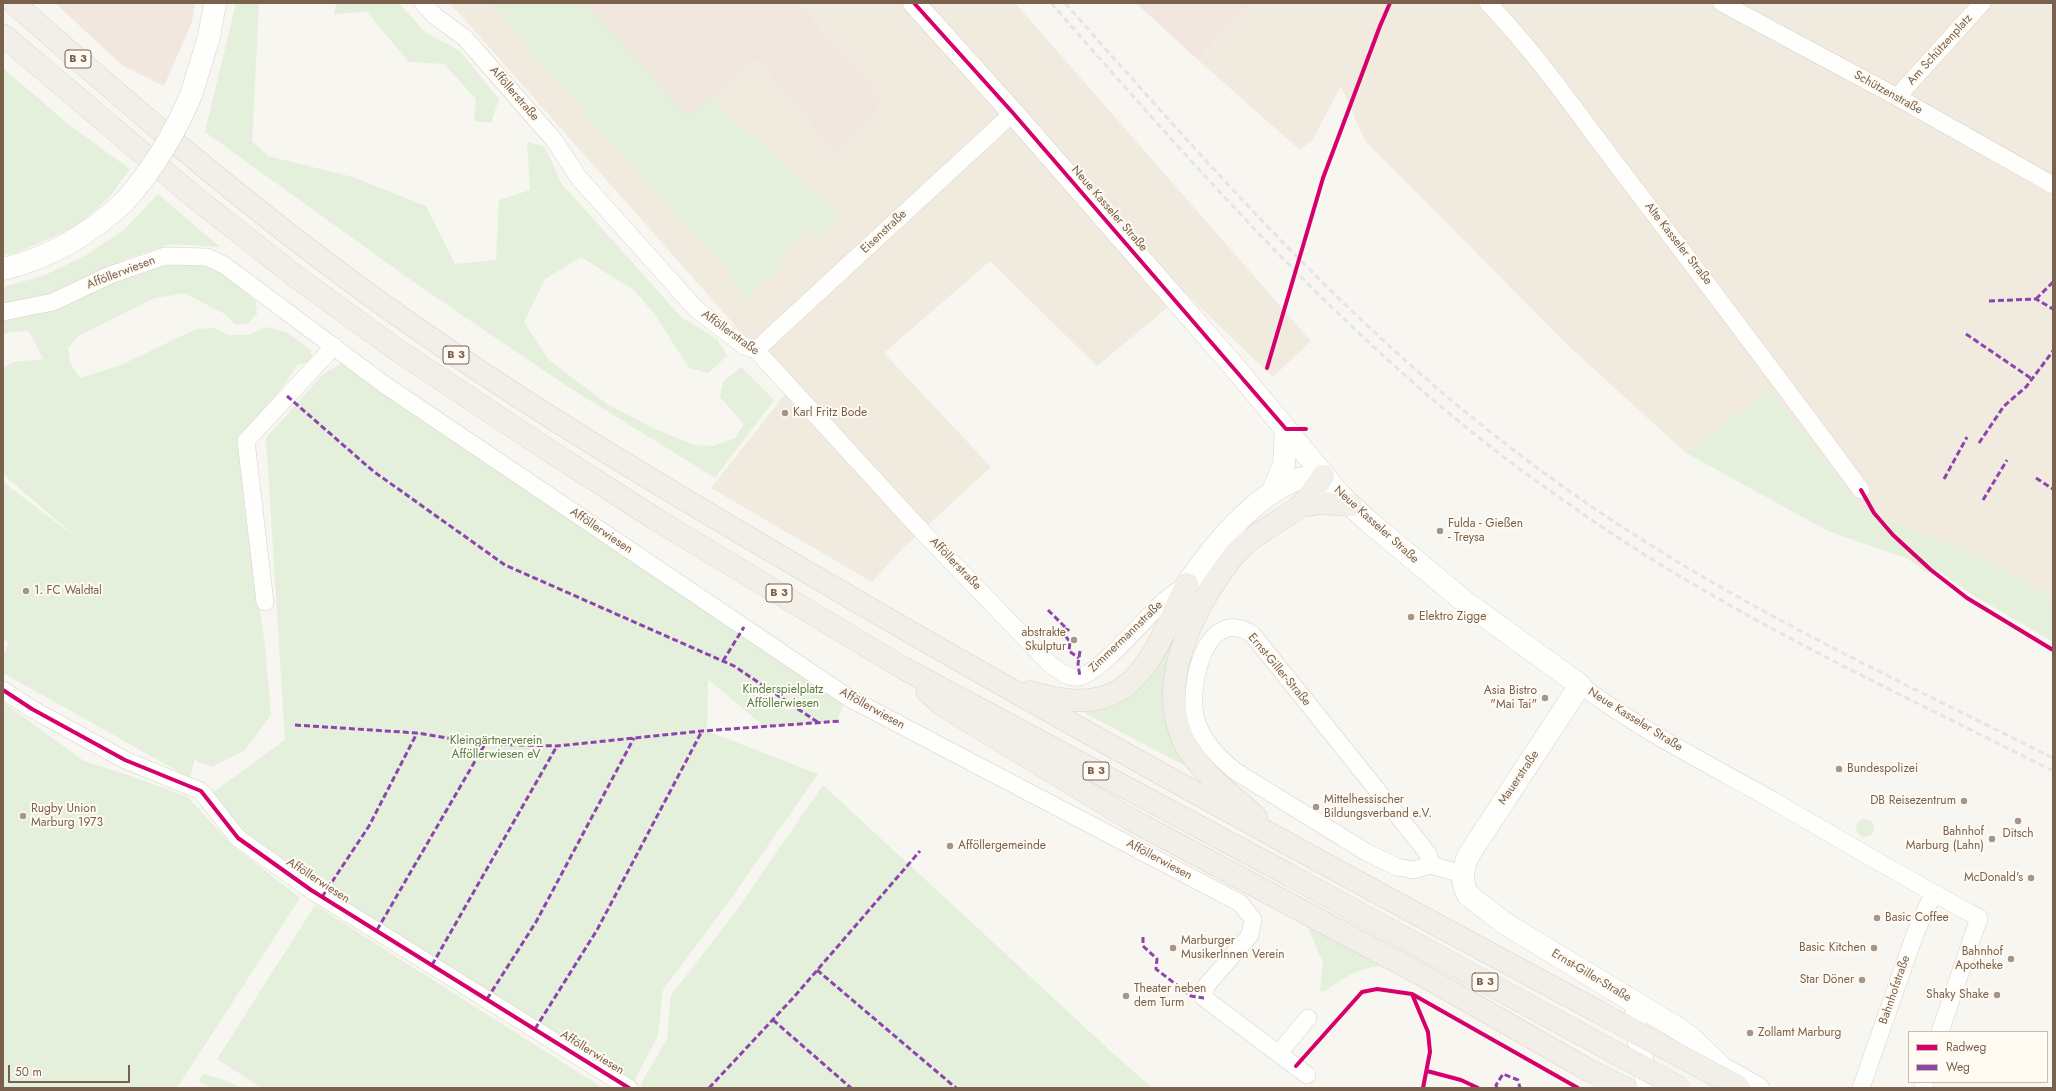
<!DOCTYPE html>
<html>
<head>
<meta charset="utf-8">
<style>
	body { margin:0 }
	#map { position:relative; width:2056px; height:1091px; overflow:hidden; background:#f8f6f0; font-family:Jost,sans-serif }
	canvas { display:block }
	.frame { position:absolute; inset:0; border:4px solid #79614e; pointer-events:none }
	.legend { position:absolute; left:1908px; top:1031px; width:140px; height:52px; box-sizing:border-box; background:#fffbf3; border:1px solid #c9bdb1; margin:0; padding:5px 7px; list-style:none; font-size:12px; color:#79614e }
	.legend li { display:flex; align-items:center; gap:8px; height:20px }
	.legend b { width:20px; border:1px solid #c9bdb1 }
	.scale { position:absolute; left:8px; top:1065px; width:122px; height:18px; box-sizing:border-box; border:2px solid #79614e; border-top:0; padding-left:5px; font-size:12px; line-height:14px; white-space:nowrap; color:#79614e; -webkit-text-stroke:3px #fffbf3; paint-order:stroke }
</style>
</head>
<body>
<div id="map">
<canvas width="2056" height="1091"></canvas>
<div class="frame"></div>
<ul class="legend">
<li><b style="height:5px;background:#d6006c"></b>Radweg</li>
<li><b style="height:5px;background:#8e44ad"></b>Weg</li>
</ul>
<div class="scale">50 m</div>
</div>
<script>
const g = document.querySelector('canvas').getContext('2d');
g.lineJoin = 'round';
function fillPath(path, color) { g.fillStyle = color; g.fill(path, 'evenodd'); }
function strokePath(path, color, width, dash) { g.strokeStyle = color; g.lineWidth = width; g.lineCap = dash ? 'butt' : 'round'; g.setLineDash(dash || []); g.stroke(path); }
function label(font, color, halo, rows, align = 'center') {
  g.font = font + ' Jost,sans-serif'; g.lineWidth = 4; g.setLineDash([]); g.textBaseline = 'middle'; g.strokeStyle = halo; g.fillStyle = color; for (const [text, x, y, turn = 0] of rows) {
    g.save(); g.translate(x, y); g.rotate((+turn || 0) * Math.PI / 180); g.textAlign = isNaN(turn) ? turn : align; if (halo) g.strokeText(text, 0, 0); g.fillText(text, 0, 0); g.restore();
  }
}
const residential = new Path2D(`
	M450,3h565l296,338 -38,36 -88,-84 -88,73 -107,-105 -106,92 107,114 -88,81 -31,34 -161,-94 83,-105 -54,-52z
	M1249,3h804v595l-72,-40 -120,-50 -91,-117 -84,62 -112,-102 -209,-210 -24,-55 -28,53 -13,11 -102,-90z`);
const commercial = new Path2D(`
	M55,3h140l-3,19 -28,64 -42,-21z
	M586,3h211l84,95 -9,21 -35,35 -80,-96 -69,58z
	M1136,3h113l-51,57z`);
const green = new Path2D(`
	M236,3h23l-7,138 16,15 85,21 73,29 29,58 41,-4 3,-60 31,-10 -3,-48 17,4 18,38 119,133 36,22 10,17 -19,17 -19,-5 -34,-53 -20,-24 -54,-34 -36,22 -21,43 24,37 59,45 46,24 41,17 19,1 22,-8 9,-14 -24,-27 3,-15 18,-15 33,33 -59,78 -145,-90 -148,-100 -217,-156z
	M336,3h63l26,29 35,19 39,48 -8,24 -17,-2 2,-22 -32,-35 -35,-2 -42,-50 -33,2z
	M490,3h96l102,113 22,-19 131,120 -23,20 -7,-8 -35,31 6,7 -29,26 1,2 -7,6 -6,-6 3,-3 -14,-17 2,-2 -12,-13 -2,1 -189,-210 2,-2z
	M3,68l65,56 62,45 -19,26 -33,31 -64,28 -11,1z
	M158,194l62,53 -48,-3 -38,12 -85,39 -46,10v-18l40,-11 43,-21 39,-26z
	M174,262h25l17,7 40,32 1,13 -9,10h-13l-12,-11 -39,-20 -29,5 -77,38 -10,12 2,15 10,15 41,-13 75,-36 18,-1 14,7h19l20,-8 19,5 25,18 2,12 -15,2 -14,21 -45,54 6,74 20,132 6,70 -26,35 -33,17 -14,-5 -3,-4 -5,20 -187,-105v-17l6,-13 -6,-5v-156l74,56 -74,-64v-105l10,-7 30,-3 -14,-28 -17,1 -9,2v-15l49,-8 66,-33z
	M342,363l503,336 -8,22 -72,6 -57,-48 -1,52 111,43 -93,133 -62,83 -5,46 -26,49 -390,-249 -30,-43 73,-53 -19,-302 56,-63z
	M1770,390l91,118 120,50 72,40v44l-80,-47 -37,-26 -8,4 -20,-14 -80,-28 -142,-78z
	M1196,591l3,2 -28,66 22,111 -108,-57 1,-2 26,-5 16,-8 15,-15z
	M3,702l81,59 47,15 57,21 44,48 68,53 -123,190h-174z
	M823,785l293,271 36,32h-507l-5,-3 27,-46 4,-44 63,-81z
	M1856 828a9 9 0 1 1 18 0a9 9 0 1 1-18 0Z
	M315,905l288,183h-341l-45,-29z
	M1307,925l74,41c-22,2 -39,12 -57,26l-4,-1 3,-28z
	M203,1074l22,6 17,8h-31l-12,-6z`);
const minor = new Path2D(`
	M423,3l12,13 30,22 89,102 25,38 116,130 49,38 12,4 162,177 131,136c9,7 19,16 30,14 21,-4 67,-60 85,-76 7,-6 15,-11 23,-17
	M1488,3c48,50 87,107 129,162 82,108 164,216 244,325
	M1722,3l175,94 156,88
	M1897,97l85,-94
	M3,312l50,-10 57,-27 55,-19 42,1 17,8 161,120 464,313 391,205 13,16 -3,16 -44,51 -2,12 103,77
	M756,350l257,-237
	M265,602l-19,-161 88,-95
	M1580,685c60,45 128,79 194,116 68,40 135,79 205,117l-39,114
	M3,690l29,19 93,51 76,31 37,47 73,52 318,198
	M1431,865l-3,-11 -6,-8 -170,-212c-46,-29 -63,49 -57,81 5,24 22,41 40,56l131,81 31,15 16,3 18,-5 31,9
	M1279,1053l29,-35
	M1861,1088l54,-154 18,-40
	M1923,1088l2,-6`);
const secondary = new Path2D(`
	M914,3l99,110 218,250 110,133 27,25 97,81 115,83 -112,171c-5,14 -8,25 0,39l36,28 173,105 14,10 31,30 36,20
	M191,95l18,-58 6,-34
	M3,269c48,-11 87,-35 122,-68
	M1273,491l11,-27 2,-35
	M1187,584c26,-38 63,-84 106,-103 9,-4 21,-4 30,-5
	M1634,1018l14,70`);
const trunk = new Path2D(`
	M14,3c106,94 213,186 327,271 157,117 326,216 495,315 250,146 505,285 761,422
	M3,35l190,161 102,80 102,74 145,96 112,72 249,150 386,207
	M1300,506l21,-3 30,2
	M927,691l15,14 188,114 294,157 166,95 35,17
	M1030,692c103,31 119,-28 157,-108
	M1256,817c-23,-21 -54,-43 -70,-71 -27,-52 -4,-109 23,-155 10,-15 20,-32 33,-44 17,-16 39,-26 57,-40 10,-9 17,-21 24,-31`);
const rail = new Path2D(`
	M1051,3c144,164 287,329 462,461 60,44 122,87 187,124 114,67 235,123 353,183
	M1065,3c140,158 278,317 446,445 70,54 145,103 222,146 104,59 213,110 320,164`);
const secondaryBridge = new Path2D(`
	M125,201c29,-33 49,-66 66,-106`);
const trunkBridge = new Path2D(`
	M1289,875l391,213
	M1597,1011l142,77`);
const quiet = new Path2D(`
	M2036,299l17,-17
	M1989,301l47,-2 17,10
	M1966,334l66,45
	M287,396l86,75 132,94 229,101 85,57
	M1979,443l25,-37 22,-19 27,-36
	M2036,478l17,11
	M1944,479l23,-42
	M1983,500l24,-40
	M1048,610l21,21
	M1067,628l-3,6 6,8 -1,9 10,7
	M1080,651l-2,13 2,13
	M723,661l21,-34
	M295,725l122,8 68,11 72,2 145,-15 139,-10
	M322,897l47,-71 48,-93
	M377,930l108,-186
	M1143,937v9l14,13 -1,10 35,27 13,2
	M432,965l125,-219
	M817,970l139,118
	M487,999l49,-77 98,-184
	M773,1020l78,68
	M535,1029l62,-99 105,-199
	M709,1088l85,-91 126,-146
	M1497,1088l-1,-3 7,-11 15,6 2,8`);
const cycleway = new Path2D(`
	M914,3l99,110 273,316h20
	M1267,368l56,-190 57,-152 10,-23
	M1861,490l13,23 19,22 38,35 36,28 86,52
	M3,690l29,19 93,51 76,31 37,47 73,52 318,198
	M1412,994l16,38 2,20 -7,36
	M1296,1066l66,-74 15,-3 35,5 166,94
	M1427,1071l34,9 17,8`);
const markers = [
	[785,413,4,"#a59587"],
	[1440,531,4,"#a59587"],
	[26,591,4,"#a59587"],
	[1411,617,4,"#a59587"],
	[1074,640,4,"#a59587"],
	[1545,698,4,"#a59587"],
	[1839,769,4,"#a59587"],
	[1964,801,4,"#a59587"],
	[1316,807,4,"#a59587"],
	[23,816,4,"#a59587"],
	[2018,821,4,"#a59587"],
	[1992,839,4,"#a59587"],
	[950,846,4,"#a59587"],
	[2031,878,4,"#a59587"],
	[1877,918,4,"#a59587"],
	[1173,948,4,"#a59587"],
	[1874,948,4,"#a59587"],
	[2011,959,4,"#a59587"],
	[1862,980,4,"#a59587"],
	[1997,995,4,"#a59587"],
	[1126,996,4,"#a59587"],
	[1750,1033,4,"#a59587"]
];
const shields = [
	[78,59,26],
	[456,355,26],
	[779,593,26],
	[1096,771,26],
	[1485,982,26]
];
const shieldNames = [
	["B 3",78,59],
	["B 3",456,355],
	["B 3",779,593],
	["B 3",1096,771],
	["B 3",1485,982]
];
const streetNames = [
	["Am Schützenplatz",1940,50,-48],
	["Schützenstraße",1888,93,29],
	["Afföllerstraße",514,94,49],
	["Neue Kasseler Straße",1109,209,49],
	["Eisenstraße",884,232,-43],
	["Alte Kasseler Straße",1678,244,52],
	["Afföllerwiesen",121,273,-21],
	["Afföllerstraße",730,333,36],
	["Neue Kasseler Straße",1376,525,42],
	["Afföllerwiesen",601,531,34],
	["Afföllerstraße",955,564,46],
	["Zimmermannstraße",1126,637,-44],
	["Ernst-Giller-Straße",1279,670,50],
	["Afföllerwiesen",872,709,29],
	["Neue Kasseler Straße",1635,720,32],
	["Mauerstraße",1519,778,-56],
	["Afföllerwiesen",1159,860,28],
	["Afföllerwiesen",318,881,33],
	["Ernst-Giller-Straße",1591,976,31],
	["Bahnhofstraße",1895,990,-71],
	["Afföllerwiesen",592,1053,32]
];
const poiNames = [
	["Karl Fritz Bode",793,413],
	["Fulda - Gießen",1448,524],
	["- Treysa",1448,538],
	["1. FC Waldtal",34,591],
	["Elektro Zigge",1419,617],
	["abstrakte",1066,633,"right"],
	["Skulptur",1066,647,"right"],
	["Asia Bistro",1537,691,"right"],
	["\"Mai Tai\"",1537,705,"right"],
	["Bundespolizei",1847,769],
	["Mittelhessischer",1324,800],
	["Bildungsverband e.V.",1324,814],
	["DB Reisezentrum",1956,801,"right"],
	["Rugby Union",31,809],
	["Marburg 1973",31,823],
	["Bahnhof",1984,832,"right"],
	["Marburg (Lahn)",1984,846,"right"],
	["Ditsch",2018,834,"center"],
	["Afföllergemeinde",958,846],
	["McDonald's",2023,878,"right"],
	["Basic Coffee",1885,918],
	["Marburger",1181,941],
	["MusikerInnen Verein",1181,955],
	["Basic Kitchen",1866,948,"right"],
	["Bahnhof",2003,952,"right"],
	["Apotheke",2003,966,"right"],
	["Star Döner",1854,980,"right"],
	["Theater neben",1134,989],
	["dem Turm",1134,1003],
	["Shaky Shake",1989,995,"right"],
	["Zollamt Marburg",1758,1033]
];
const parkNames = [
	["Kinderspielplatz",783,690],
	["Afföllerwiesen",783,704],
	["Kleingärtnerverein",496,741],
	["Afföllerwiesen eV",496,755]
];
fillPath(residential, '#f1eade');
fillPath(commercial, '#f2e7df');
fillPath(green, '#e4f0db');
strokePath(minor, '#d6d2cb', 18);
strokePath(secondary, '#d7d2cb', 23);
strokePath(trunk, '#dad3cc', 23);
strokePath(minor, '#fefefd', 17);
strokePath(secondary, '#fefefd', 22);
strokePath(trunk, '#f2eee8', 22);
strokePath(rail, '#e6e4e7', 3, [6, 4]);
strokePath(secondaryBridge, '#d7d2cb', 23, []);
strokePath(trunkBridge, '#dad3cc', 23, []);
strokePath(secondaryBridge, '#fefefd', 22);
strokePath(trunkBridge, '#f2eee8', 22);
strokePath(quiet, '#8e44ad', 3, [6, 3]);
strokePath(cycleway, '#d6006c', 4);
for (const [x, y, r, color] of markers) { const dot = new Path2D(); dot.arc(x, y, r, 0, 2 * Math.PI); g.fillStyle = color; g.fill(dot); strokePath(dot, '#fffbf3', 1.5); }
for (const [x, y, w] of shields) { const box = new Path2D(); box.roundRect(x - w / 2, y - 9, w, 18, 3); g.fillStyle = '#fffbf3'; g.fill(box); strokePath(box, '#79614e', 1); }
label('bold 11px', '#79614e', null, shieldNames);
label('12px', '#79614e', '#fffbf3', streetNames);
label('12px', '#79614e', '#fffbf3', poiNames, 'left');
label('12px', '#527e46', '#fffbf3', parkNames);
</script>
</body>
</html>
